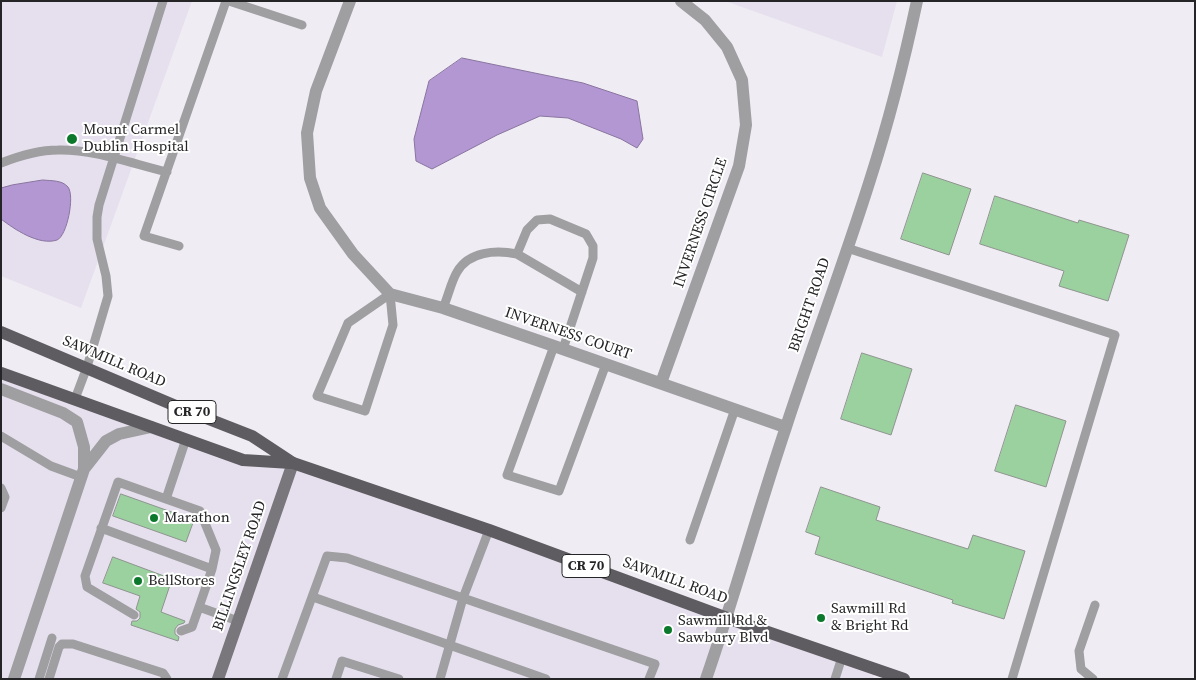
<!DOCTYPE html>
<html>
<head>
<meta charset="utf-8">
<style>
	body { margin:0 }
	#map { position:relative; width:1196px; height:680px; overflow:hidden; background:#efecf3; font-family:"Source Serif 4",serif }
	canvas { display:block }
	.frame { position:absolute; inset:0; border:2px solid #252426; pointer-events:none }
</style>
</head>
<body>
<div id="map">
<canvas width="1196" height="680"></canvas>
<div class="frame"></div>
</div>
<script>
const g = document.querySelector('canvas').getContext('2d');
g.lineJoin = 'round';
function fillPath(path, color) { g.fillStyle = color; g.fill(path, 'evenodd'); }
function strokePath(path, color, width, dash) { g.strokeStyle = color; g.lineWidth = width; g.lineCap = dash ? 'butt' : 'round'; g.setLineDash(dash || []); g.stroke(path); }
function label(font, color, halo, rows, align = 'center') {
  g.font = font + ' "Source Serif 4",serif'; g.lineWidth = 4; g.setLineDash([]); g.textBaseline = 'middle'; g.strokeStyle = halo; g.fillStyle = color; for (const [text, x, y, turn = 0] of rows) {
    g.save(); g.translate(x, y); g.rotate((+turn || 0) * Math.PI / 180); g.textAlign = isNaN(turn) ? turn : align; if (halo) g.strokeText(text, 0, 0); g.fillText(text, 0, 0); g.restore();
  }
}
const built = new Path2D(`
	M1,1h191l-111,307 -80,-32z
	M725,1h172l-15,56z
	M1,373l242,87 50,3 583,206 -3,10h-872z`);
const water = new Path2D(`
	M462,58l121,25 54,18 6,38 -6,9 -16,-9 -53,-21 -28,-2 -43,19 -65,34 -16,-8 -2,-22 15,-58z
	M43,180c9,1 19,0 25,7 7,9 -1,49 -11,53 -18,6 -43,-11 -56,-21v-31l11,-3z`);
const building = new Path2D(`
	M923,173l48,16 -22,66 -48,-16z
	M995,196l83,27 1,-3 50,15 -21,66 -49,-15 5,-15 -84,-27z
	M862,353l50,16 -21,66 -50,-16z
	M1016,405l50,16 -20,66 -51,-16z
	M821,487l59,20 -4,13 92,29 5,-14 52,16 -21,68 -52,-16 1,-3 -138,-46 5,-17 -14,-5z
	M121,494l73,26 -8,22 -73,-26z
	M113,557l59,22 -11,33 24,9 -1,2 -6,2 -3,4v5l4,3 -1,4 -47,-16 1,-4h5l3,-3v-6l-4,-3 4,-13 -37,-13z`);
const lane = new Path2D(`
	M229,1l73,24
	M1,163c18,-7 37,-13 57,-13 35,-1 75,14 109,22
	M179,246l-35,-10 82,-235
	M847,248l268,87 -103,344
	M517,254l65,38
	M390,294l3,31 -28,86 -48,-15 31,-73z
	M443,308c5,-11 8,-26 14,-36 12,-21 39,-22 60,-18l10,-24 10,-10 13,-1 36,15 7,12v12l-30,91
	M554,346l-47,129 52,16 47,-127
	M75,399l12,-32 21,-71 -2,-20 -9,-37v-22l2,-12 64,-204
	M1,436l50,30 30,11
	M186,439l-20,60 34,12 16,39 -4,19 -13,38 39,14
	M1,488l4,9 -4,11
	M101,528l111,41
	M690,540l45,-131
	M313,597l233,82
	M134,615l-47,-28 -2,-11 33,-94 48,17
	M181,631l11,-4 7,-20
	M39,679l13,-41
	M49,679l10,-32 3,-3h11l90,29 4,6
	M282,679l45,-123 20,2 116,40 26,-68
	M336,679l6,-18 57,18
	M440,679l23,-81 192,66 -6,15
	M835,679l7,-22
	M1093,679l-12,-10 -2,-18 16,-46`);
const street = new Path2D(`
	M350,1l-34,90 -9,42 3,45 10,30 33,46 37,40 53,14 111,38 231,81
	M661,383l78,-217 7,-41 -4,-45 -15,-33 -22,-27 -24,-19
	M1,389l62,24 14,9 7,25v22l-70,210
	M84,469l22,-28 13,-7 32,-7
	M706,679c29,-84 52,-169 80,-252 27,-83 58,-164 84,-247 19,-59 34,-118 47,-179`);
const secondary = new Path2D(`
	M218,679l75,-216`);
const primary = new Path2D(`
	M1,332l182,77 69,27 41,27 196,67 238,88 177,61
	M1,373l242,87 48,3`);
const markers = [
	[72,139,6,"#0c782c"],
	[154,518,5,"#0c782c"],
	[138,581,5,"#0c782c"],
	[821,618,5,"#0c782c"],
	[668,630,5,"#0c782c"]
];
const shields = [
	[192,412,48],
	[586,566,48]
];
const shieldNames = [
	["CR 70",192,412],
	["CR 70",586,566]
];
const poiNames = [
	["Mount Carmel",83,130],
	["Dublin Hospital",83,147],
	["Marathon",164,518],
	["BellStores",148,581],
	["Sawmill Rd",831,609],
	["& Bright Rd",831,626],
	["Sawmill Rd &",678,621],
	["Sawbury Blvd",678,638]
];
const streetNames = [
	["INVERNESS CIRCLE",701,223,-71],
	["BRIGHT ROAD",810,305,-71],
	["INVERNESS COURT",568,334,19],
	["SAWMILL ROAD",114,362,23],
	["BILLINGSLEY ROAD",240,566,-71],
	["SAWMILL ROAD",675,581,20]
];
fillPath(built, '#e6e0ee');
fillPath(water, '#b397d3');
strokePath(water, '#88749f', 1);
fillPath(building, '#9ad19f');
strokePath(building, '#8f948f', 1);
strokePath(lane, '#9f9ea0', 9);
strokePath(street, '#9f9ea0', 12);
strokePath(secondary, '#79777b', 12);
strokePath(primary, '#5e5c61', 12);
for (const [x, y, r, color] of markers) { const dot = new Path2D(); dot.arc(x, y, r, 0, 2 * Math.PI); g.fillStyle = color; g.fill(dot); strokePath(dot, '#fff', 2); }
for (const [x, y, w] of shields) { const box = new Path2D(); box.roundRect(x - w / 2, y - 11.5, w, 23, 4); g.fillStyle = '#fff'; g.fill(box); strokePath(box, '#252426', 1); }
label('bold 14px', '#252426', null, shieldNames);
label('15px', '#252426', '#fff', poiNames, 'left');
label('15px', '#252426', '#fff', streetNames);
</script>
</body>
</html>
